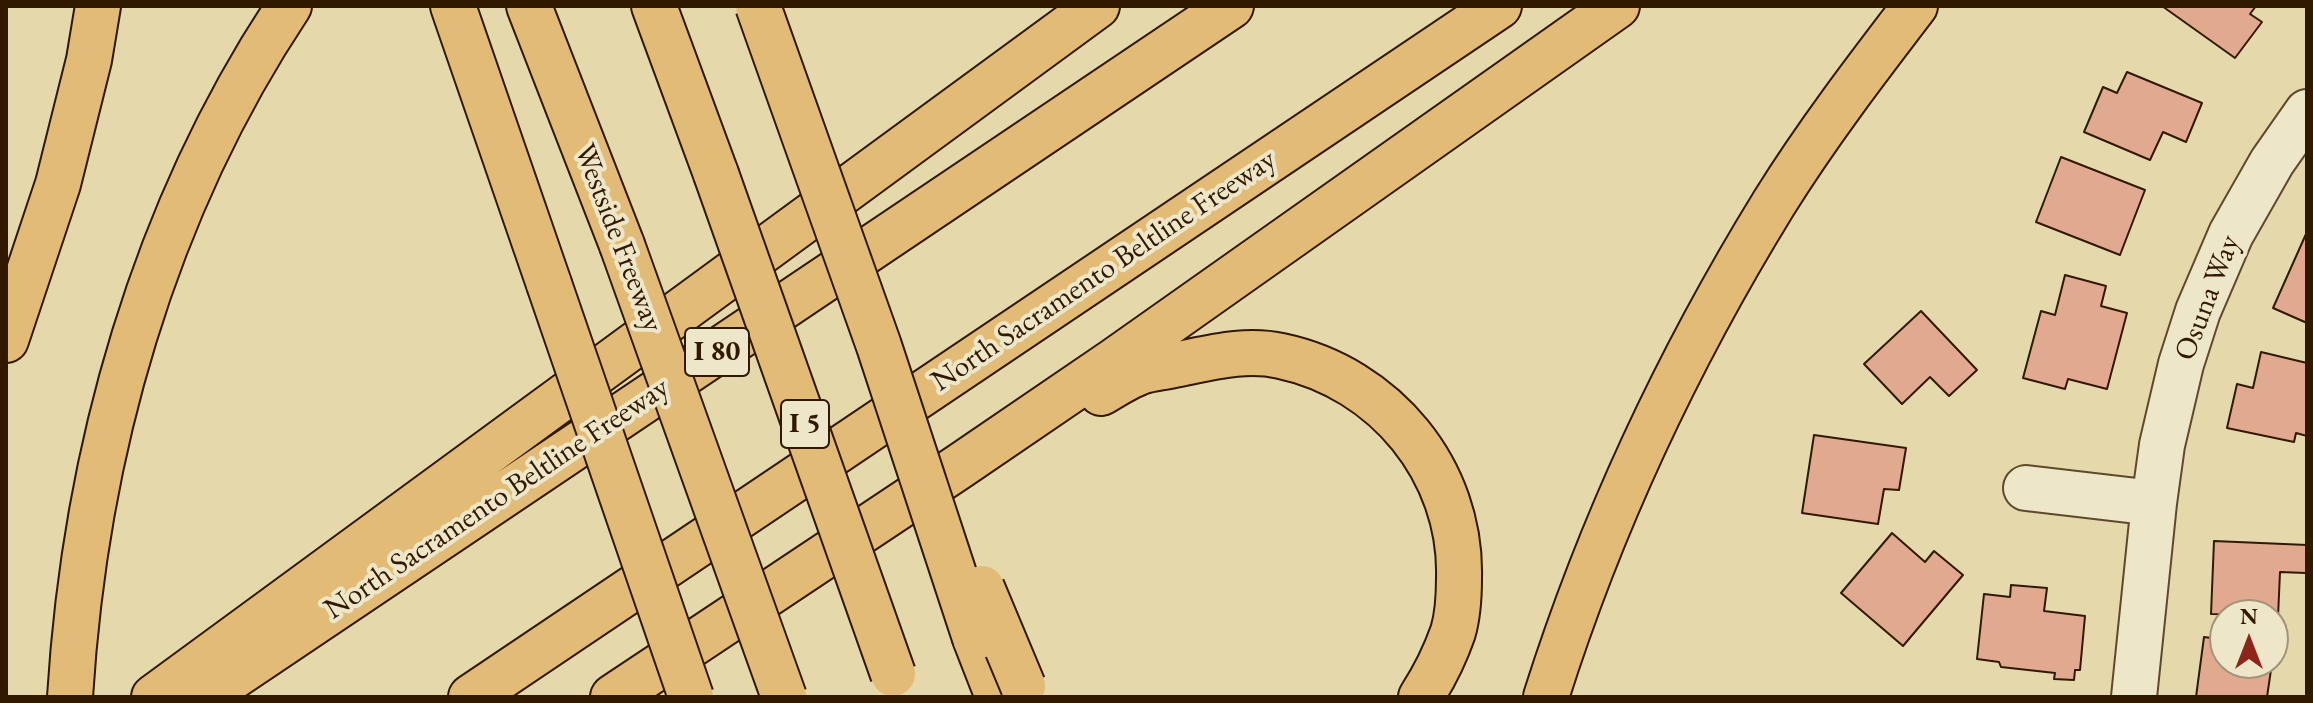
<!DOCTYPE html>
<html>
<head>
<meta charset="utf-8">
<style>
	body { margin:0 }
	#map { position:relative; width:2313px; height:703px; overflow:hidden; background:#e5d8ab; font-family:"EB Garamond",serif }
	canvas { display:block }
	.frame { position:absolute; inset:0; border:8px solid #311900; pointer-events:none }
	.north { position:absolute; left:2209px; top:599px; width:80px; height:80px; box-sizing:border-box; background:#eee6c8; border:2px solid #a29478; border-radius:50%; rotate:0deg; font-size:22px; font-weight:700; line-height:32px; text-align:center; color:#311900 }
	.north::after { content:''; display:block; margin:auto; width:28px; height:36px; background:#8f2418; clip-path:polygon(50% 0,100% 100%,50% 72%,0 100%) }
</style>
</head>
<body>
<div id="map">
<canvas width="2313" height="703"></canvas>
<div class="frame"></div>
<div class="north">N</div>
</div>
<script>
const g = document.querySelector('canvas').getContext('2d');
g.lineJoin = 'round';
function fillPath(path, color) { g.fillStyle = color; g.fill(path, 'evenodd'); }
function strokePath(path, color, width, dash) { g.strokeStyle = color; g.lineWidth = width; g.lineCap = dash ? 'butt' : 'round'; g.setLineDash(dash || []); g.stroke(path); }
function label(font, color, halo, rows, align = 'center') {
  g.font = font + ' "EB Garamond",serif'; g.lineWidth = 8; g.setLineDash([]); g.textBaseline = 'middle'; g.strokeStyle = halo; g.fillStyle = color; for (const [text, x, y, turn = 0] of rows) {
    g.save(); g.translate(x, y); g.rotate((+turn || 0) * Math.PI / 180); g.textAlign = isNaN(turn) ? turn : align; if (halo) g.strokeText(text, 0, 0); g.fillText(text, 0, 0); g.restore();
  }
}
const building = new Path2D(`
	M2162,6h94l-6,8 12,8 -27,36z
	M2127,72l75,31 -16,39 -23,-10 -13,28 -66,-28 19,-45 14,6z
	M2061,157l84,33 -25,65 -84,-33z
	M2306,234h1v89l-34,-15z
	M2065,275l41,11 -5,20 26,7 -20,76 -39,-10 -3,10 -42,-11 18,-67 14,4z
	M1921,311l56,59 -28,26 -19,-19 -28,27 -38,-40z
	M2261,352l46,11v73l-11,-3 -2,9 -67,-14 10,-44 16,4z
	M1814,435l92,13 -7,42 -15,-1 -6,35 -76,-11z
	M1892,533l33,29 9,-11 29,24 -60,71 -62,-53z
	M2214,541l93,4 -1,28 -26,-1 -2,45h-5v-2l-62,-1z
	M2011,585l36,3 -3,23 41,5 -5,54h-5l-1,10 -20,-1 1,-6 -54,-6 -2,-5 -22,-3 7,-65 26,3z
	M2204,637l21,3v23h47l-5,34h-71z`);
const minor = new Path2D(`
	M2026,488l128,15
	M2134,697l20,-194 8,-58 19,-81 17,-53 33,-77 41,-72 35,-50`);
const highway = new Path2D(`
	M453,6l96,278
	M529,6l93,239
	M654,6l62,168
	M6,340l52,-156 31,-124 9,-54
	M1101,393c12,-7 24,-15 37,-20 11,-5 24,-5 36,-8 36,-7 71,-17 107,-9 104,22 181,115 178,222 0,18 -1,37 -6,54 -8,23 -19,45 -32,65
	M975,638l23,59
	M70,697c15,-243 83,-487 219,-691
	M154,697l943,-691
	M203,697l1028,-691
	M471,697l1028,-691
	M613,697l347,-231 154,-105 503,-355
	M1546,697c55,-174 132,-338 228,-494 43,-69 92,-133 141,-197`);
const highwayBridge = new Path2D(`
	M758,6l121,340 96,292
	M716,174l177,500
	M622,245l162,452
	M549,284l142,413
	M982,588l41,98`);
const shields = [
	[717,352,64],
	[805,424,48]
];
const shieldNames = [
	["I 80",717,352],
	["I 5",805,424]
];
const streetNames = [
	["Westside Freeway",618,238,69],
	["North Sacramento Beltline Freeway",1104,271,-34],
	["Osuna Way",2208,298,-69],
	["North Sacramento Beltline Freeway",497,499,-34]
];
fillPath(building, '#e1aa8e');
strokePath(building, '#311900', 2);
strokePath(minor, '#5e492b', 48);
strokePath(highway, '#311900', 48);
strokePath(minor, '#eee6c8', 44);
strokePath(highway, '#e2bc76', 44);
strokePath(highwayBridge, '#311900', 48, []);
strokePath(highwayBridge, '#e2bc76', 44);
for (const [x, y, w] of shields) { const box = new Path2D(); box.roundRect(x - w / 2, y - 24, w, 48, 6); g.fillStyle = '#eee6c8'; g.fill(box); strokePath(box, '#311900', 2); }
label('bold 28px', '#311900', null, shieldNames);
label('30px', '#311900', '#eee6c8', streetNames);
</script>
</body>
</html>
